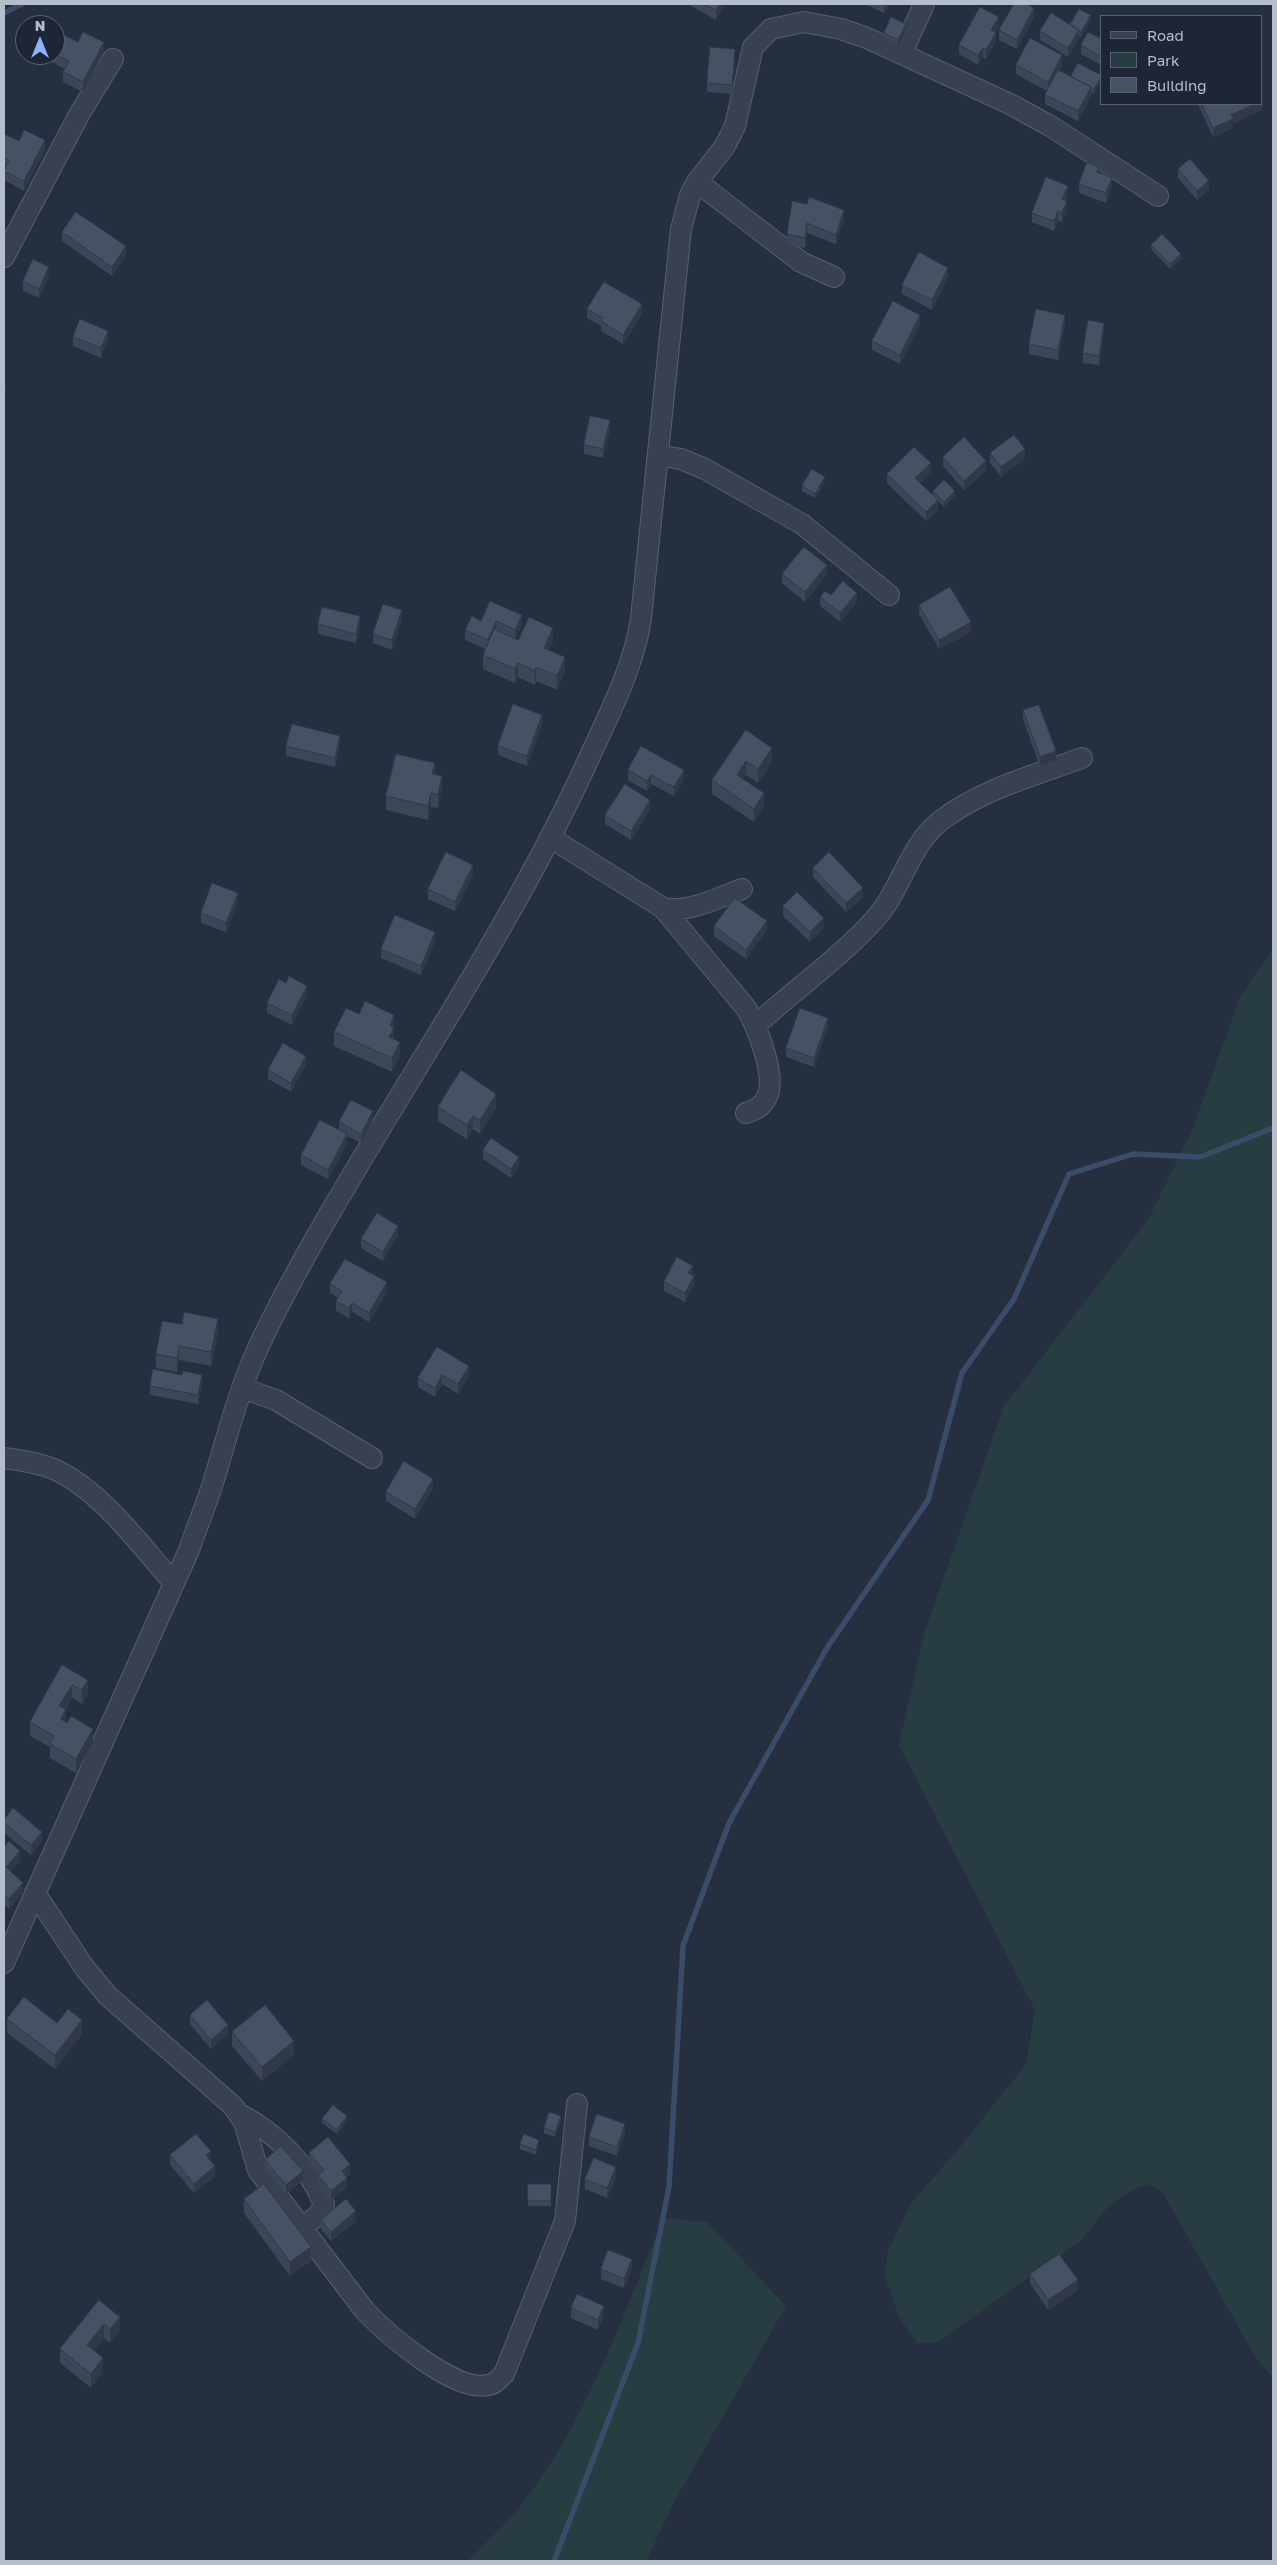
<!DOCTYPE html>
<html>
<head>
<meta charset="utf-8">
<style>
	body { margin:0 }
	#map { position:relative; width:1277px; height:2565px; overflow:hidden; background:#252f40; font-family:"Golos Text",sans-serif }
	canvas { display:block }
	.frame { position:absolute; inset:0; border:5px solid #b5bdca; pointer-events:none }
	.legend { position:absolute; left:1100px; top:15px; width:162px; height:90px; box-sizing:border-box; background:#1e2635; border:1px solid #5a6271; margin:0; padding:6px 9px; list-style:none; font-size:15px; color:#b5bdca }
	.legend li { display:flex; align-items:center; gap:10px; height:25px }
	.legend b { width:25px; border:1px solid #5a6271 }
	.north { position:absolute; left:15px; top:15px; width:50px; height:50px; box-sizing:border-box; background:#1e2635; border:1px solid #5a6271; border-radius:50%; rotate:0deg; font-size:14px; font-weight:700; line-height:20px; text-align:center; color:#b5bdca }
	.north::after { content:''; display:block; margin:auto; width:18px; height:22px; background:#8cb2f9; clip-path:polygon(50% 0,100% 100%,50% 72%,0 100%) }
</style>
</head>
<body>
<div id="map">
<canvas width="1277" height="2565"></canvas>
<div class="frame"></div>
<ul class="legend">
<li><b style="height:6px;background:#394150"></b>Road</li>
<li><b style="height:14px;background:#273d41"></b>Park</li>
<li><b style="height:14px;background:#465164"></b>Building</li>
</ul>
<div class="north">N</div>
</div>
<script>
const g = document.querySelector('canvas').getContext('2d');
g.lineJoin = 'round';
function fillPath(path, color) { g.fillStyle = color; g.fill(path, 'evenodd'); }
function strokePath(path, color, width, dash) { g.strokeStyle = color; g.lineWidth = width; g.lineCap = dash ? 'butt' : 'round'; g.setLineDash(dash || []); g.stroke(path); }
const green = new Path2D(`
	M1273,949v1428l-17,-19 -94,-167 -16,-6 -16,6 -24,18 -24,31 -145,103h-20l-17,-24 -15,-42 2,-23 22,-48 48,-55 69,-87 9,-54 -136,-265 25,-111 80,-228 144,-186 44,-89 48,-134z
	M663,2218l44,4 79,84 -112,196 -28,59h-178c17,-18 37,-35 52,-55 65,-81 104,-192 143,-288z`);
const stream = new Path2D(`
	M4,13l18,-9
	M554,2561l84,-218 31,-156 14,-241 46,-123 98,-175 101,-148 34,-127 52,-74 55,-125 64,-20 67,3 73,-29`);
const street = new Path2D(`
	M902,53l22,-49
	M697,182l104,80 33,15
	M4,257l76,-144 33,-54
	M658,455l23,4 24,10 97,55 87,71
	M551,838l112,70c26,5 55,-10 79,-19
	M663,908l83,100c11,19 31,68 21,89 -5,10 -12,13 -21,16
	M756,1025c39,-36 84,-67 119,-106 27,-30 35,-77 68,-100 40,-30 92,-44 139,-61
	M242,1388l34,12 96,58
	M4,1458c18,2 35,5 52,12 45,21 85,76 118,113
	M35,1893l49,74 23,28 126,111 11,16 14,48 107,141c22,23 90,82 123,74 7,-1 11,-6 16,-11l61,-153 12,-117
	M4,1963l185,-413c7,-21 16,-42 23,-64 13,-41 23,-84 40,-124 15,-37 35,-72 54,-107 91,-163 199,-316 278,-486 21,-47 50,-100 57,-151l40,-389 9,-34 7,-13 28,-36 10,-20 18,-79 18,-18 33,-7 37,7 26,9 145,67 40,22 106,69
	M238,2113c38,20 69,51 86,91 -4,12 -12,17 -24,22`);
const wall = new Path2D(`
	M688,4h37l-9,16z
	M865,4h24l-5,9z
	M1034,18l-17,31 -18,-9v-10z
	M1091,20l-10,17 -2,-1v3l-11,18 -28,-17v-9z
	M999,26l-4,7 1,9 -10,17 -3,-2 -5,8 -19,-11v-9z
	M906,29l-8,16 -14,-7v-5z
	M1100,38h1v27l-20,-11v-9z
	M78,42l26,9 -21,41 -20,-10v-10l2,-3 -15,-8v-6h5v-12z
	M735,58l-3,36 -25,-2v-9z
	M1016,65h46l-3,6 12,6 30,-2 -7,19 -3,-2v4l-13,25 -33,-17v-9l2,-4 -31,-17z
	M1199,104h62l2,5 -30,15v4l-20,9 -14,-30z
	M4,134l15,7 26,9 -21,41 -20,-11v-9l2,-3 -2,-1z
	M1178,169l31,21 -12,10 -19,-22z
	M1079,184l33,3 -6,16 -27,-10z
	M1068,195l-2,5 1,10 -5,12 -4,-1 -4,10 -22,-9v-9z
	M792,201l52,18 -8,25 -29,-11 -2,15 -18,-4v-10z
	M62,232l64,24 -14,20 -50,-35z
	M1151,245l30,14 -11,10 -19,-20z
	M49,276l-10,22 -16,-7v-10z
	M948,277l-16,33 -30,-16v-9z
	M587,309l55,5 -19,30 -22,-13v-5l-14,-8z
	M920,324l-20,40 -28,-14v-9z
	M1065,324l-7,36 -29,-6v-10z
	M1104,332l-5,33 -16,-2v-10z
	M73,337l35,3 -7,18 -28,-12z
	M610,430l-7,28 -19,-4v-9z
	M990,453l35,5 -24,19 -11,-14z
	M943,457l43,14 -22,19 -21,-24z
	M931,472l-11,11 13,12v-4l22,5 -11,11 -6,-6v9l-12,11 -39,-38v-9z
	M825,482l-10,16 -13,-7v-5z
	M782,574h45l-22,28 -23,-19z
	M831,595l26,7 -17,20 -20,-16v-9z
	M490,601l32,23 -7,15 3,1 35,2 -4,8 16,21 -8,19 -21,-9 -1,4 -17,-8 -3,6 -32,-14v-14l3,-6 -21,-9v-10l16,-9z
	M919,605l52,27 -32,17 -20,-35z
	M402,619l-10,31 -19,-7v-9z
	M318,624l42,2 -4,17 -38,-9z
	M1023,710l33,51 -16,5 -17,-46z
	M542,724l-15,42 -29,-11v-9z
	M746,730l26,32 -14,21 -12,-8 -3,4 21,28 -10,15 -42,-28v-14z
	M340,745l-5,22 -49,-11v-10z
	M628,770l56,9 -10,17 -23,-12 -4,7 -19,-11z
	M435,774l7,16 -4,18 -7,-1 -3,13 -42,-10v-14z
	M650,809l-19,31 -26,-16v-9z
	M813,868l50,29 -17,15 -33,-35z
	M473,875l-18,36 -27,-12v-10z
	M238,902l-12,30 -25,-9v-10z
	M783,906l41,21 -14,15 -27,-26z
	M714,926l53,4 -21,29 -32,-23z
	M435,941l-14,34 -40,-17v-9z
	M307,995l-15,30 -25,-12v-10z
	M828,1027l-14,40 -28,-10v-9z
	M394,1029v10l6,16 -8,17 -58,-26v-14z
	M306,1065l-15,27 -23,-13v-9z
	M438,1107l58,1 -16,26 -7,-5 -6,10 -29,-18z
	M373,1120l-12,23 -14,-7v8l-19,35 -27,-14v-10l38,-25v-8z
	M483,1150l36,16 -8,12 -28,-19z
	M398,1235l-15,26 -22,-13v-9z
	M693,1275l1,10 -9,17 -21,-11v-9z
	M330,1284l57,8 -18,30 -17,-10 -3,6 -13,-7v-10l2,-3 -8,-5z
	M218,1333l-7,33 -32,-6 -2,12 -21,-4v-14z
	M437,1347l32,29 -11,18 -16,-10 -7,13 -17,-10v-9z
	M202,1384l-4,20 -48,-9v-9z
	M433,1488l-18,31 -29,-18v-9z
	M62,1665l26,29 -6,10 -10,-6 -6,11v13l27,21 -17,30 -26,-15v-11l-20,-11v-14z
	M4,1820l38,21 -11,14 -27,-22z
	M4,1847l16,14 -10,10 13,21 -14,17 -5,-5z
	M190,2015l38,19 -17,15 -21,-25z
	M7,2019l50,4 25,11 -27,35 -48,-36z
	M232,2032l62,23 -32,26 -30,-35z
	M322,2119l25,2 -10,13 -15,-11z
	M561,2121l-6,16 -11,-4v-5z
	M625,2133l-8,23 -28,-10v-9z
	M520,2144l19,1 -3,10 -16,-6z
	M309,2153l41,21 -4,3 1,10 -16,13 -13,-15v-10l1,-1 -10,-12z
	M170,2155l41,6 4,15 -21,17 -24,-28z
	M265,2160l38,20 -17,14 -21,-24z
	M616,2177l-9,21 -22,-9v-10z
	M528,2184h23v22h-23z
	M244,2199l67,62 -21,15 -46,-63z
	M321,2220l35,1 -25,20 -10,-12z
	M632,2268l-8,20 -23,-9v-10z
	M1030,2274l48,16 -30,20 -18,-27z
	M99,2300l21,31 -10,12 -6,-5 -10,13 9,21 -12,16 -31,-25v-14z
	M571,2308l33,8 -6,14 -27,-12z`);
const shadedWall = new Path2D(`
	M720,4h5l-9,16v-10z
	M884,4h5l-5,9z
	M1034,8v10l-17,31v-9z
	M1091,15v5l-10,17v-5z
	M999,17v9l-8,14v-10z
	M906,24v5l-8,16v-5z
	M1079,30v9l-11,18v-9z
	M996,33v9l-10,17v-9z
	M104,42v9l-21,41v-10z
	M983,48v9l-5,8v-10z
	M735,49v9l-3,36v-9z
	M1062,55v10l-14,26v-9z
	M1101,77v5l-7,12v-5z
	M1091,87v9l-13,25v-10z
	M1263,100v9l-30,15v4l-20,9v-9l18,-13 24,-11h6v-3z
	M45,140v10l-21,41v-10z
	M1112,178v9l-6,16v-10z
	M1209,181v9l-12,10v-9z
	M1068,186v9l-6,14v-10z
	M1067,201v9l-5,12v-9z
	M844,210v9l-8,25v-9z
	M1058,211v10l-4,10v-10z
	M807,223v10l-2,15v-10z
	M126,246v10l-14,20v-9z
	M1181,254v5l-11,10v-5z
	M49,267v9l-10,22v-9z
	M948,268v9l-16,33v-10z
	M642,304v10l-19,30v-9z
	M920,315v9l-20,40v-9z
	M1065,315v9l-7,36v-10z
	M1104,323v9l-5,33v-9z
	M108,331v9l-7,18v-10z
	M6,381v9l-2,5v-9z
	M610,420v10l-7,28v-9z
	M1025,449v9l-24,19v-10z
	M986,461v10l-22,19v-9z
	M931,463v9l-16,15v-9z
	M825,477v5l-10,16v-4z
	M955,491v5l-11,11v-5z
	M938,500v10l-12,11v-9z
	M827,565v9l-22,28v-10z
	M857,593v9l-17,20v-9z
	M402,610v9l-10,31v-10z
	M522,615v9l-7,15v-9z
	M360,616v10l-4,17v-9z
	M496,621v10l-8,18v-9z
	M971,622v10l-32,17v-9z
	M553,628v14l-9,19v-13z
	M565,657v14l-8,19v-14z
	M518,663v14l-3,6v-14z
	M536,667v14l-1,4v-14z
	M542,715v9l-15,42v-10z
	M340,736v9l-5,22v-9z
	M772,748v14l-14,21v-14z
	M1056,751v10l-16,5v-9z
	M746,761v14l-9,14v-14z
	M435,763v14l-3,-3z
	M684,770v9l-10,17v-9z
	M651,775v9l-4,7v-10z
	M442,776v14l-4,18v-13z
	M431,793v14l-3,13v-14z
	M764,793v14l-10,15v-13z
	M650,800v9l-19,31v-9z
	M473,865v10l-18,36v-9z
	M863,888v9l-17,15v-9z
	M238,893v9l-12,30v-9z
	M824,918v9l-14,15v-10z
	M767,921v9l-21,29v-9z
	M435,932v9l-14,34v-9z
	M307,986v9l-15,30v-10z
	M394,1015v26l-5,-4 1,-11z
	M828,1018v9l-14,40v-9z
	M400,1042v13l-8,17v-14z
	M306,1056v9l-15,27v-9z
	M496,1094v14l-16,26v-14z
	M373,1111v9l-12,23v-9z
	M473,1116v13l-6,10v-14z
	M347,1134v10l-19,35v-9z
	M519,1157v9l-8,12v-9z
	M398,1226v9l-15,26v-9z
	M693,1266v9l-5,-2z
	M694,1276v9l-9,17v-9z
	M387,1282v10l-18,30v-9z
	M352,1303v9l-3,6v-10z
	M218,1319v14l-7,33v-14z
	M179,1346v14l-2,12v-14z
	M469,1366v10l-11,18v-10z
	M202,1375v9l-4,20v-9z
	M442,1375v9l-7,13v-9z
	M433,1479v9l-18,31v-10z
	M88,1680v14l-6,10v-14z
	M72,1685v13l-13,22v-14z
	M66,1709v14l-5,-4z
	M93,1729v14l-17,30v-14z
	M42,1832v9l-11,14v-10z
	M20,1851v10l-14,15v-9z
	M23,1883v9l-14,17v-10z
	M82,2020v14l-27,35v-14z
	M228,2025v9l-17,15v-9z
	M294,2041v14l-32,26v-14z
	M347,2116v5l-10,13v-4z
	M561,2116v5l-6,16v-5z
	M625,2124v9l-8,23v-9z
	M539,2140v5l-3,10v-5z
	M211,2151v10l-5,4v-10z
	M350,2164v10l-8,7v-10z
	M215,2166v10l-21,17v-9z
	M616,2167v10l-9,21v-10z
	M303,2171v9l-17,14v-9z
	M347,2178v9l-16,13v-9z
	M356,2211v10l-25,20v-9z
	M311,2247v14l-21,15v-14z
	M632,2259v9l-8,20v-9z
	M1078,2280v10l-30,20v-10z
	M604,2306v10l-6,14v-10z
	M120,2317v14l-10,12v-14z
	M104,2324v14l-17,21v-14z
	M103,2358v14l-12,16v-14z`);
const building = new Path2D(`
	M704,4h16l-4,6z
	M1014,4h12l8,4 -17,32 -18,-10z
	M980,7l19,10 -8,13 5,3 -10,17 -3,-2 -5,7 -19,-10z
	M1079,9l12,6 -10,17 -3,-1 1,-1 -9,-5z
	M1051,13l28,17 -11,18 -28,-17z
	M891,17l15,7 -8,16 -14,-7z
	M83,32l21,10 -21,40 -20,-10 6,-11 -14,-7v-11l5,-10 18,9z
	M1088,32l12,6h1v18l-20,-11z
	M1030,38l32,17 -14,27 -32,-17z
	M710,47l25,2 -3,36 -25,-2z
	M1078,63l23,12v2l-7,12 -23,-13z
	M1058,70l33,17 -13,24 -33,-16z
	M1202,104h53l-24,11 2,4 -20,9z
	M24,130l21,10 -21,41 -20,-10 5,-11 -5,-3v-23l15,7z
	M1190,159l19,22 -12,10 -19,-22z
	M1087,162l12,5 -2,5 15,6 -6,15 -27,-9z
	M1046,177l22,9 -6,13 5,2 -5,12 -4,-2 -4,10 -22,-8z
	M809,197l35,13 -8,25 -29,-12 -2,15 -18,-4 5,-33 15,3z
	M76,212l50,34 -14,21 -50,-35z
	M1162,234l19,20 -11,10 -19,-19z
	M919,252l29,16 -16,32 -30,-15z
	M33,259l16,8 -10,22 -16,-8z
	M604,282l38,22 -19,31 -22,-14 2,-3 -16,-9z
	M893,301l27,14 -20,40 -28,-14z
	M1036,309l29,6 -7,35 -29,-6z
	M80,319l28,12 -7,17 -28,-11z
	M1088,320l16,3 -5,33 -16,-3z
	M590,416l20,4 -7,29 -19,-4z
	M1014,435l11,14 -24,18 -11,-14z
	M964,437l22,24 -22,20 -21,-24z
	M914,447l17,16 -16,15 23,22 -12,12 -39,-38z
	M812,469l13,8 -10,17 -13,-8z
	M944,480l11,11 -11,11 -11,-11z
	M804,547l23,18 -22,27 -23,-18z
	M843,581l14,12 -17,20 -20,-16 5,-6 6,4z
	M950,587l21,35 -32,18 -20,-35z
	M490,601l32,14 -7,15 -19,-9 -8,19 -23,-10 7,-14 9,5z
	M383,604l19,6 -10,30 -19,-6z
	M322,607l38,9 -4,18 -38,-10z
	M529,617l24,11 -9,20 21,9 -8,19 -21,-9 -1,4 -17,-8 -3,6 -32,-14 11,-26 24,11z
	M513,704l29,11 -15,41 -29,-10z
	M1039,705l17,46 -16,6 -17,-47z
	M292,724l48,12 -5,22 -49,-12z
	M746,730l26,18 -14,21 -12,-8 -9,14 27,18 -10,16 -42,-29z
	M641,746l43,24 -10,17 -23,-12 -4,6 -19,-11z
	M396,754l39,9 -3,11 10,2 -4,19 -7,-2 -3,13 -42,-10z
	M625,784l25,16 -19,31 -26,-16z
	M446,852l27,13 -18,37 -27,-13z
	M829,852l34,36 -17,15 -33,-35z
	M212,883l26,10 -12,30 -25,-10z
	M797,892l27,26 -14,14 -27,-26z
	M735,898l32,23 -21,29 -32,-24z
	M395,915l40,17 -14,34 -40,-17z
	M289,976l18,10 -15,29 -25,-12 12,-24 7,4z
	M365,1001l29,14 -4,11 4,2 -5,9 11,5 -8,16 -58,-26 12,-24 13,6z
	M800,1008l28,10 -14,40 -28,-10z
	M283,1043l23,13 -15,27 -23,-13z
	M461,1070l35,24 -16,26 -7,-4 -6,9 -29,-18z
	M351,1100l22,11 -12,23 -22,-12z
	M320,1120l27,14 -19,36 -27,-15z
	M491,1138l28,19 -8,12 -28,-19z
	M377,1213l21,13 -15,26 -22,-13z
	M677,1257l16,9 -5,7 6,3 -9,17 -21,-11z
	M345,1259l42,23 -18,31 -17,-10 -3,5 -13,-7 6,-10 -12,-7z
	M184,1312l34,7 -7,33 -32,-6 -2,12 -21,-4 6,-33 20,3z
	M437,1347l32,19 -11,18 -16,-9 -7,13 -17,-10z
	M153,1369l29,6 1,-4 19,4 -4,20 -48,-9z
	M404,1461l29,18 -18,30 -29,-17z
	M62,1665l26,15 -6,10 -10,-5 -13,21 7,3 -5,10 6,4 4,-7 22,13 -17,30 -26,-15 4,-8 -24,-14z
	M13,1808l29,24 -11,13 -27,-22v-3z
	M9,1841l11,10 -14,16 17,16 -14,16 -5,-4v-48z
	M24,1997l33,26 11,-14 14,11 -27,35 -48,-36z
	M207,2000l21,25 -17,15 -21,-25z
	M265,2005l29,36 -32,26 -30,-35z
	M333,2105l14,11 -10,14 -15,-11z
	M549,2112l12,4 -6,16 -11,-4z
	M597,2114l28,10 -8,23 -28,-10z
	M196,2134l15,17 -5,4 9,11 -21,18 -24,-29z
	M524,2134l15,6 -3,10 -16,-6z
	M328,2137l22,27 -8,7 5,7 -16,13 -13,-16 6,-5 -15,-17z
	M281,2146l22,25 -17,14 -21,-25z
	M594,2158l22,9 -9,21 -22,-9z
	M264,2184l47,63 -21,15 -46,-63z
	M528,2184h23v17h-23z
	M346,2199l10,12 -25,21 -10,-12z
	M608,2250l24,9 -8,20 -23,-10z
	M1059,2254l19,26 -30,20 -18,-26z
	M577,2294l27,12 -6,14 -27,-12z
	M99,2300l21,17 -10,12 -6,-5 -17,21 16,13 -12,16 -31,-25z`);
fillPath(green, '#273d41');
strokePath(stream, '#3a4c69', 5.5);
strokePath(street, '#575f6d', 22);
strokePath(street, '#394150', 20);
fillPath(wall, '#3c4656');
fillPath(shadedWall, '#313946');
fillPath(building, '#465164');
strokePath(building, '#313946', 1);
</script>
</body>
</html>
